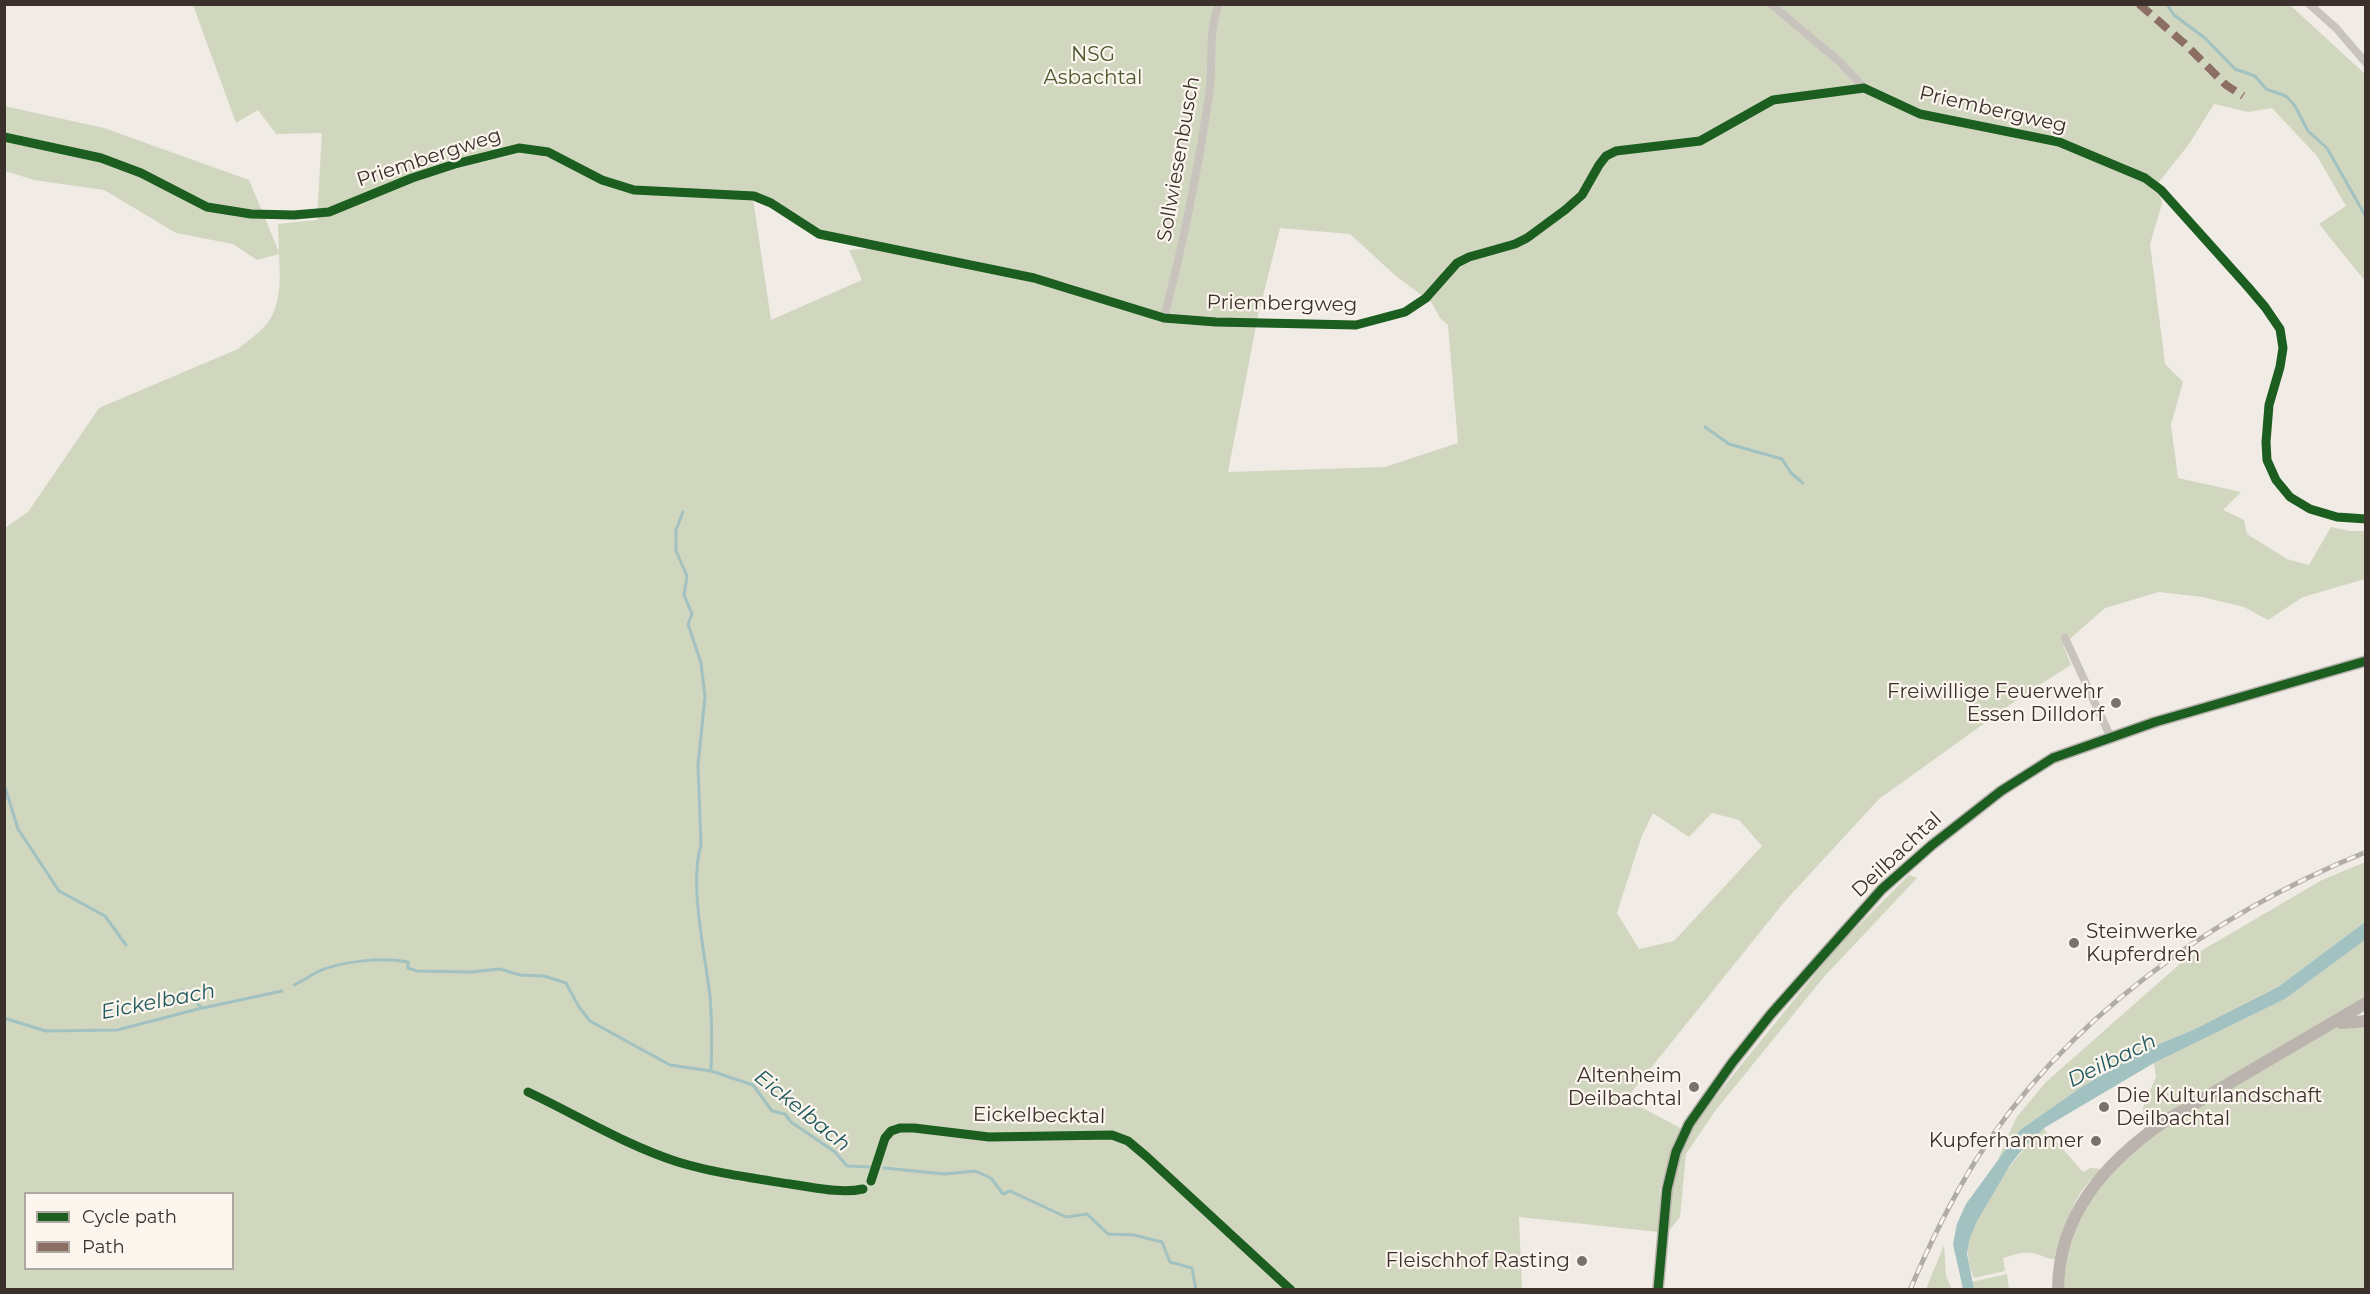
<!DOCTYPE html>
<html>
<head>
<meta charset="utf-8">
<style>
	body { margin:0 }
	#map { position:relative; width:2370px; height:1294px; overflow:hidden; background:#f0ebe5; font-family:Montserrat,sans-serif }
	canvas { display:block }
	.frame { position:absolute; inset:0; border:6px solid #3b302b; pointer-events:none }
	.legend { position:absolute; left:24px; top:1192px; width:210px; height:78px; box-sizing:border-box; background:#fbf5ee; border:2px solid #aea6a0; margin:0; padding:8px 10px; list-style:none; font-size:18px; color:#3b302b }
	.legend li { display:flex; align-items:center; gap:12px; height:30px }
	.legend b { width:30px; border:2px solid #aea6a0 }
</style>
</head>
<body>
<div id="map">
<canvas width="2370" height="1294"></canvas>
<div class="frame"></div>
<ul class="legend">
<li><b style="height:8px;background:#1b5e20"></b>Cycle path</li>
<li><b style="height:8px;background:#8d6e63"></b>Path</li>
</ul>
</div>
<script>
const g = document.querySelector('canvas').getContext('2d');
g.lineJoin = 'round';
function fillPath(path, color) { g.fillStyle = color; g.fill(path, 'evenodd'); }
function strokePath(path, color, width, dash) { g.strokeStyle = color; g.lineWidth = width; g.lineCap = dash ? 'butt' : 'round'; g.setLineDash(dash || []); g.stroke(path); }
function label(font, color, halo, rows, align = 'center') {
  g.font = font + ' Montserrat,sans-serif'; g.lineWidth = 4.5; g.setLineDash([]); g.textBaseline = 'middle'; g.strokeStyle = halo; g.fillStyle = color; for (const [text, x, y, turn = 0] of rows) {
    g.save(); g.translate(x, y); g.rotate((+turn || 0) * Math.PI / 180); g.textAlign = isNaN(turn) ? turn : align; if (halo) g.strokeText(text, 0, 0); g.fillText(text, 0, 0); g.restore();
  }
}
const green = new Path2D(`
	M193,5h2097l75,69v207l-46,-57 27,-18 -29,-50 -45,-48 -24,4 -34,-8 -25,40 -30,38 3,22 -12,40 15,120 18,18 -12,43 7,53 63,14 -18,18 21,10 3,14 40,25 22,6 22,-38 19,4h15v48l-62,18 -35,23 -24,-13 -42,-10 -43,-5 -54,16 -42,37 8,20 -43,27 -149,107 -94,102 -159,198 56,30 -10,22 -12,38 -1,43 -140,-15 3,72h-1517v-761l23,-16 71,-104 139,-59c12,-10 31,-22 36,-38 7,-17 6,-39 5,-57l-22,6 -24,-16 -57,-11 -72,-43 -70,-10 -29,-9 -1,-65 100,22 145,52 30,72 -1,-28 39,-4 5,-87 -46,1 -18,-24 -22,13zM522,144l20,3 60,31 37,10 -37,-5 -60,-29 -22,-3 -17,6 -15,-3zM753,199l24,6 43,28 149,27 103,24 69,27 53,6 63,3 23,-92 70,6 46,42 36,27 8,15 8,7 10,118 -73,24 -157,5 28,-146 -72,-2 -45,-9 -61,-23 -201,-44 -28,2 13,30 -91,40zM1653,813l36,24 23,-24 27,7 23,26 -88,95 -35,8 -22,-36 24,-75zM26,1194h206v74h-206z
	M2365,862v60l-87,65 -83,42 -57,24 -58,35 -60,42 -22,30 18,-42 30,-36 136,-120 140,-82z
	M1909,875l8,3 -94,100 -108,133 -29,43 -6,63 -12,15 4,-42 9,-36 12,-28 48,-61 97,-119z
	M2365,940v58l-220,134 -2,-25 13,-30 -2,-14 131,-64z
	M2336,1020l29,4v265l-306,1 15,-70 62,-77z
	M2044,1128l5,8 6,4 28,32 7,-4 13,1c-29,20 -38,57 -47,90 -9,1 -15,-5 -24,-6 -9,-2 -19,2 -29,5l2,13 -31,7c-3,-8 -7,-18 -6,-27 3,-40 48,-96 76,-123z
	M1944,1245l2,31 6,13h-26z
	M2007,1274l2,15h-34l-4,-7z`);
const water = new Path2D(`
	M2365,922v18l-80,59 -131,64 -110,65 -23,23 -11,14 -33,56 -7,17 -3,16 7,35h-11l-10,-45 4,-20 9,-20 54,-74 60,-42 58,-35 57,-24 83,-42z`);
const stream = new Path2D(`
	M2167,4l7,11 31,23 30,31 20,7 11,13 20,7 9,10 13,25 19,17 39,69
	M1705,427l24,17 53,15 9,14 12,10
	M683,512l-7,18v21l11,25 -3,19 8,19 -4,10 13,39 4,34 -7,68 3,80c-12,40 4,108 9,151 2,24 2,49 1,74
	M4,784l14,45 41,62 46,25 21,29
	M294,985c9,-4 17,-10 25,-14 24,-10 64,-14 89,-9v6l9,3 54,1 29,-3 20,6 24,1 22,7 13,24 11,14 80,44 41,6 42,14 19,26 13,3 6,8 44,30 12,14 23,1
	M182,990l19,17
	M4,1018l42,13 71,-1 81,-21 84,-18
	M884,1168l61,6 30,-3 16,7 12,16 7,-3 56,26 21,-3 21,20 26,1 28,7 8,20 22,6 4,22`);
const street = new Path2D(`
	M1771,4l69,58 24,26
	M2309,4l27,24 30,35
	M4,137l97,21 40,15 66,34 44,7 43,1 35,-3 83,-34 43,-14 64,-16 29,4 54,28 32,10 120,6 17,7 48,31 215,44 130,40 52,4 140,3 49,-13 21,-14 31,-35 12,-6 46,-13 12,-6 38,-28 17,-15 17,-30 7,-9 10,-5 84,-10 73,-41 91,-12 56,26 139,28 86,36 16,12 87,97 17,20 15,22 3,19 -3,19 -11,38 -3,37 1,18 9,20 14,17 20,12 27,8 29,2
	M1164,318c19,-73 34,-148 45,-222 5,-30 -2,-63 10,-92
	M2065,638l46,100
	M871,1181l14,-43 6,-7 9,-3h14l75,9 123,-2 16,6 19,16 144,133`);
const secondary = new Path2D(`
	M2341,1023l25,-2
	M1658,1290l9,-101 9,-37 13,-28 43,-61 39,-49 111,-125 50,-44 69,-54 52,-33 102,-36 211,-61
	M2058,1290c0,-76 49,-129 107,-169l201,-118`);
const rail = new Path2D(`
	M1910,1290c19,-45 40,-88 66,-130 89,-141 237,-246 390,-308`);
const quiet = new Path2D(`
	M2139,4l46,40 41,41 17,11`);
const cycleway = new Path2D(`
	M4,137l97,21 40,15 66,34 44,7 43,1 35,-3 83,-34 43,-14 64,-16 29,4 54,28 32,10 120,6 17,7 48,31 215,44 130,40 52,4 140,3 49,-13 21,-14 31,-35 12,-6 46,-13 12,-6 38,-28 17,-15 17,-30 7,-9 10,-5 84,-10 73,-41 91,-12 56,26 139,28 86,36 16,12 87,97 17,20 15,22 3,19 -3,19 -11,38 -3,37 1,18 9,20 14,17 20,12 27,8 29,2
	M528,1092c49,23 97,53 150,70 36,11 74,16 112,22 23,3 50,10 73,5
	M871,1181l14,-43 6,-7 9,-3h14l75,9 123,-2 16,6 19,16 144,133
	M1658,1290l9,-101 9,-37 13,-28 43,-61 39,-49 111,-125 50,-44 69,-54 52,-33 102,-36 211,-61`);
const markers = [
	[2116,703,6,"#7a716c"],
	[2074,943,6,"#7a716c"],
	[1694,1087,6,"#7a716c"],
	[2104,1107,6,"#7a716c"],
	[2096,1141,6,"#7a716c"],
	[1582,1261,6,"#7a716c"]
];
const parkNames = [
	["NSG",1093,55],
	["Asbachtal",1093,78]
];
const streetNames = [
	["Priembergweg",1993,110,13],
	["Priembergweg",429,158,-18],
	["Sollwiesenbusch",1179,159,-80],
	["Priembergweg",1282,304,1],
	["Deilbachtal",1897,855,-43],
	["Eickelbecktal",1039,1116,1]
];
const poiNames = [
	["Freiwillige Feuerwehr",2104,692],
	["Essen Dilldorf",2104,715],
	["Steinwerke",2086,932,"left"],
	["Kupferdreh",2086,955,"left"],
	["Altenheim",1682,1076],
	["Deilbachtal",1682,1099],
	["Die Kulturlandschaft",2116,1096,"left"],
	["Deilbachtal",2116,1119,"left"],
	["Kupferhammer",2084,1141],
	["Fleischhof Rasting",1570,1261]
];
const waterNames = [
	["Eickelbach",158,1002,-11],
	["Deilbach",2112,1061,-26],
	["Eickelbach",802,1111,39]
];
fillPath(green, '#d1d6bf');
fillPath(water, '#a1c2c1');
strokePath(stream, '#a1c2c1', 3);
strokePath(street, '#c9c3be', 8);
strokePath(secondary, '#bab3ae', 12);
strokePath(rail, '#b1aca8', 5);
strokePath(rail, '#fbf5ee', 3, [9]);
strokePath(quiet, '#8d6e63', 8, [15, 8]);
strokePath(cycleway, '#1b5e20', 9);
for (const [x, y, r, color] of markers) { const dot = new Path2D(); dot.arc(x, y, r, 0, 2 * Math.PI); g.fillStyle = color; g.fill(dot); strokePath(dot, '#fbf5ee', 2); }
label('20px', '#4a5a2e', '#fbf5ee', parkNames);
label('20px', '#3b302b', '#fbf5ee', streetNames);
label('20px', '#3b302b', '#fbf5ee', poiNames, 'right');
label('italic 21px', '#1f5a5e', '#fbf5ee', waterNames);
</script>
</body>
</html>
